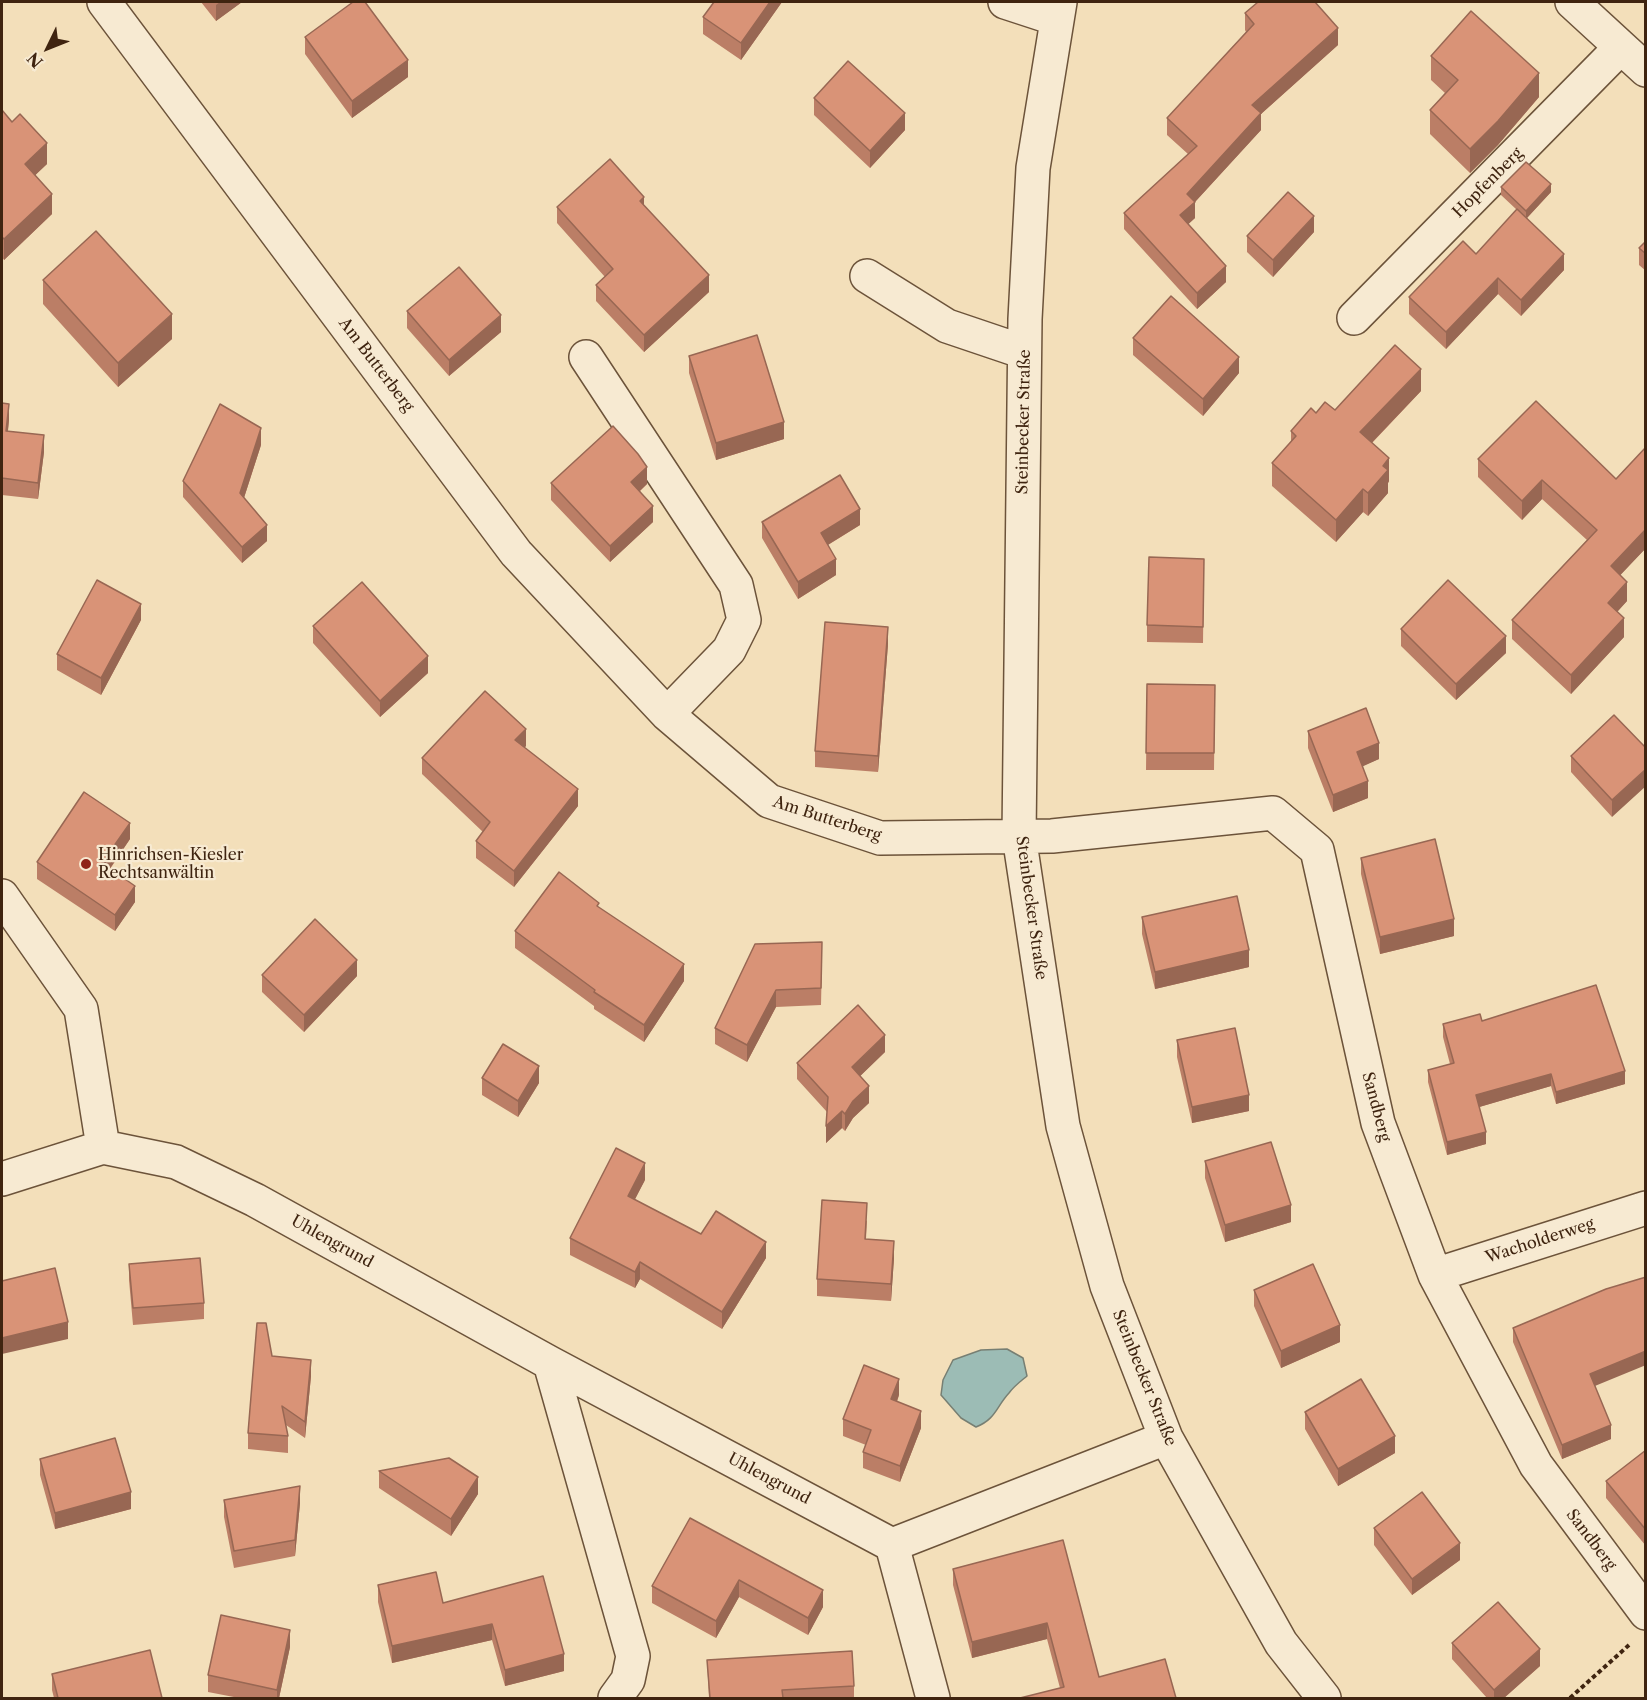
<!DOCTYPE html>
<html>
<head>
<meta charset="utf-8">
<style>
	body { margin:0 }
	#map { position:relative; width:1647px; height:1700px; overflow:hidden; background:#f3dfba; font-family:"Libre Caslon Text",serif }
	canvas { display:block }
	.frame { position:absolute; inset:0; border:3px solid #3f2410; pointer-events:none }
	.north { position:absolute; left:18px; top:18px; width:60px; height:60px; -webkit-text-stroke:4px #f7ead2; paint-order:stroke; rotate:227deg; font-size:16px; font-weight:700; line-height:24px; text-align:center; color:#3f2410 }
	.north::after { content:''; display:block; margin:auto; width:21px; height:27px; background:#3f2410; clip-path:polygon(50% 0,100% 100%,50% 72%,0 100%) }
</style>
</head>
<body>
<div id="map">
<canvas width="1647" height="1700"></canvas>
<div class="frame"></div>
<div class="north">N</div>
</div>
<script>
const g = document.querySelector('canvas').getContext('2d');
g.lineJoin = 'round';
function fillPath(path, color) { g.fillStyle = color; g.fill(path, 'evenodd'); }
function strokePath(path, color, width, dash) { g.strokeStyle = color; g.lineWidth = width; g.lineCap = dash ? 'butt' : 'round'; g.setLineDash(dash || []); g.stroke(path); }
function label(font, color, halo, rows, align = 'center') {
  g.font = font + ' "Libre Caslon Text",serif'; g.lineWidth = 4.5; g.setLineDash([]); g.textBaseline = 'middle'; g.strokeStyle = halo; g.fillStyle = color; for (const [text, x, y, turn = 0] of rows) {
    g.save(); g.translate(x, y); g.rotate((+turn || 0) * Math.PI / 180); g.textAlign = isNaN(turn) ? turn : align; if (halo) g.strokeText(text, 0, 0); g.fillText(text, 0, 0); g.restore();
  }
}
const water = new Path2D(`
	M1007,1349l16,9 4,18c-6,5 -13,10 -18,17 -13,14 -13,26 -33,34l-15,-9 -20,-23 2,-15 10,-20 28,-10z`);
const path = new Path2D(`
	M1570,1698l59,-53`);
const minor = new Path2D(`
	M104,2l412,551 151,161 102,87 111,37 172,-2 221,-23 44,37 61,273 57,152 101,190 110,148
	M1005,2l52,17
	M1060,2l-27,166 -8,151 -6,517 44,290 44,160 59,152 115,205 43,55
	M1572,2l74,68
	M867,276l80,50 77,26
	M1354,318l267,-271
	M586,357l150,228 8,35 -15,30 -62,64
	M2,896l79,113 22,138
	M2,1179l101,-32 73,15 79,38 295,163 342,182 274,-107
	M1435,1275l211,-67
	M550,1363l83,293 -5,24 -13,18
	M892,1545l41,153`);
const wall = new Path2D(`
	M201,2h41l-26,19z
	M714,2h68l-41,58 -38,-26v-17z
	M1245,13l93,32 -77,69v16l-66,72v16l-7,6 38,58 -29,27 -73,-80v-16l64,-59 -21,-19v-17l79,-86 -1,-2z
	M305,37l103,40 -56,41 -47,-64z
	M1431,56l108,41 -41,48 -28,28 -40,-39v-24l15,-17 -14,-13z
	M814,98l91,32 -35,38 -56,-53z
	M2,110l45,54 -12,11 17,39 -48,46 -2,-3z
	M1501,187l50,5 -24,26 37,52 -43,46 -23,-22 -52,55 -37,-35v-17l67,-43 41,-44 -16,-15z
	M644,206l65,86 -65,60 -48,-51v-16l9,-8 -48,-54v-16z
	M1314,232l-41,45 -26,-25v-16z
	M1646,241v30l-7,-6v-17z
	M43,280l129,59 -54,48 -75,-83z
	M407,311l94,21 -52,44 -42,-48z
	M1133,338l106,35 -36,43 -70,-61z
	M689,356l95,83 -68,21 -27,-87z
	M1421,391l-49,52 17,38 -1,2v10l-20,23 -5,-4 -27,30 -64,-56v-23l19,-21v-11l25,-18 19,-3z
	M2,403l7,17 -1,11 36,21 -6,47 -36,-4z
	M261,445l-17,53 23,43 -25,22 -59,-66v-16z
	M1646,447v101l-26,27 7,26 -10,11 7,25 -53,57 -59,-55v-19l75,-80 -45,-41 -20,21 -44,-43v-18l138,20z
	M551,483l96,1 -7,7 13,31 -43,40 -59,-62z
	M762,522l98,3 -32,20 8,30 -38,24 -36,-61z
	M1204,559l-1,84 -56,-1v-17z
	M141,620l-40,75 -44,-25v-16z
	M313,626l115,47 -48,44 -67,-74z
	M1401,629l105,24 -50,47 -55,-54z
	M888,644l-10,128 -63,-5v-16z
	M1147,684l68,1 -1,85h-68z
	M1614,715l-2,102 -41,-45v-16z
	M1308,731l71,28 -17,7 6,32 -35,14 -25,-64z
	M526,746l-2,2 54,58 -64,81 -38,-29v-17l7,-9 -61,-58v-16z
	M130,839l-20,30 25,33 -20,29 -78,-52v-17z
	M1361,858l93,78 -74,18 -19,-80z
	M599,908l85,73 -40,61 -50,-33v-3l-79,-58v-17z
	M1142,917l107,50 -94,22 -13,-55z
	M822,959l-1,46 -45,2 -29,55 -32,-18v-16z
	M262,975l95,1 -53,56 -42,-40z
	M1482,1021l143,63 -69,20 -5,-18 -72,21 7,37 -39,11 -19,-73v-12l22,-6 -7,-27v-13z
	M1177,1040l72,71 -57,12 -15,-66z
	M885,1052l-25,24 9,27 -16,15 -8,13 -3,-3 -16,15 1,-31 -30,-33v-16z
	M482,1078l57,5 -21,34 -36,-22z
	M1205,1161l86,61 -66,20 -20,-64z
	M645,1180l-11,20 67,34 65,24 -44,71 -82,-50 -5,9 -65,-33v-17z
	M867,1220l-1,19 28,19 -3,43 -74,-5v-17z
	M129,1264l75,39v16l-71,6 -4,-45z
	M1254,1290l86,52 -59,26 -27,-62z
	M1513,1328l82,58 16,53 -49,20 -49,-117z
	M272,1356l39,20 -6,62 -19,-13 2,11v17l-40,-4v-16z
	M899,1395l-2,7 24,26 -21,54 -37,-14v-16l3,-7 -23,-9v-17z
	M1305,1412l90,41 -57,33 -33,-57z
	M1646,1450v96l-40,-48v-17z
	M40,1459l91,50 -76,20 -15,-54z
	M379,1471l99,23 -27,42 -72,-48z
	M224,1500l76,3 -5,53 -61,12 -10,-51z
	M690,1518l133,89 -15,28 -69,-38 -23,41 -64,-35v-17z
	M1374,1528l86,32 -48,35 -38,-50z
	M1063,1540l36,137 -39,11 -13,-49 -75,19 -19,-73v-16z
	M543,1576l21,95 -59,15 -13,-46 -100,23 -14,-61v-17l65,18z
	M1452,1643l88,23 -36,32h-17l-35,-39z
	M290,1647l-11,51h-40l-31,-6v-17z
	M707,1660l147,26v12h-145z
	M52,1674l110,24h-108l-2,-8z`);
const shadedWall = new Path2D(`
	M220,2h22l-26,19v-16z
	M770,2h12l-41,58v-17z
	M1338,28v17l-77,69v16l-66,72v16l-15,14v-17l7,-21 65,-89z
	M408,60v17l-56,41v-17z
	M1539,73v24l-41,48 -28,28v-24z
	M905,113v17l-35,38v-17z
	M47,143v21l-22,21v-21z
	M1551,184v8l-25,27v-8z
	M52,194v20l-48,46v-21z
	M644,197v17l-4,-13z
	M1314,216v16l-41,45v-17z
	M1564,254v16l-43,46v-16z
	M1226,266v16l-29,27v-16z
	M709,275v17l-65,60v-17z
	M1498,278v16l-52,55v-17z
	M172,314v25l-54,48v-24z
	M501,315v17l-52,44v-16z
	M1239,357v16l-36,43v-17z
	M1421,369v22l-61,64v-23z
	M9,404v16l-3,27v-16z
	M784,422v17l-68,21v-17z
	M261,428v17l-21,65v-17z
	M44,435v17l-6,47v-16z
	M1389,458v23l-1,2v10l-20,23v-23l15,-27z
	M647,467v17l-16,15v-17z
	M1542,480v19l-20,21v-19z
	M1363,489v23l-27,30v-22z
	M653,506v16l-43,40v-16z
	M860,509v16l-39,24v-16z
	M267,525v16l-25,22v-16z
	M1646,529v19l-35,37v-19z
	M836,559v16l-38,24v-17z
	M1627,582v19l-19,21v-19z
	M141,604v16l-40,75v-17z
	M1624,618v19l-53,57v-19z
	M888,627v17l-10,128v-16z
	M1506,636v17l-50,47v-16z
	M428,656v17l-48,44v-16z
	M526,729v17l-11,11v-17z
	M1379,743v16l-22,10v-17z
	M1646,769v17l-34,31v-17z
	M1368,781v17l-35,14v-17z
	M578,789v17l-64,81v-16z
	M130,823v16l-28,41v-17z
	M135,886v16l-20,29v-16z
	M1454,919v17l-74,18v-17z
	M1249,950v17l-94,22v-17z
	M357,960v16l-53,56v-17z
	M684,964v17l-40,61v-17z
	M776,990v17l-29,55v-17z
	M885,1035v17l-33,32v-17z
	M539,1066v17l-21,34v-16z
	M1625,1071v13l-69,20v-12z
	M1551,1074v12l-75,22v-13z
	M869,1086v17l-16,15 -8,13v-17l8,-13z
	M1249,1095v16l-57,12v-16z
	M842,1111v17l-16,15v-17z
	M1486,1132v12l-39,11v-13z
	M645,1163v17l-17,33v-17z
	M1291,1205v17l-66,20v-17z
	M894,1241v17l-3,43v-17z
	M766,1242v16l-44,71v-17z
	M640,1262v17l-5,9v-16z
	M68,1322v17l-66,15v-16z
	M1340,1325v17l-59,26v-17z
	M1646,1351v14l-56,23v-14z
	M311,1360v16l-6,62v-16z
	M899,1379v16l-8,21v-17z
	M921,1411v17l-21,54v-16z
	M1611,1425v14l-49,20v-14z
	M1395,1436v17l-57,33v-17z
	M478,1477v17l-27,42v-17z
	M300,1486v17l-5,53v-16z
	M131,1492v17l-76,20v-16z
	M1460,1543v17l-48,35v-16z
	M739,1580v17l-23,41v-17z
	M823,1590v17l-15,28v-17z
	M1047,1623v16l-75,19v-16z
	M492,1624v16l-100,23v-17z
	M290,1630v17l-11,51h-2v-8z
	M1540,1649v17l-36,32h-10v-8z
	M564,1654v17l-59,15v-16z`);
const building = new Path2D(`
	M353,2h12l43,58 -56,41 -47,-64z
	M714,2h56l-29,41 -38,-26z
	M1258,2h57l23,26 -86,77 9,8 -74,81 8,8 -15,13 46,51 -29,27 -73,-80 73,-67 -30,-28 87,-94 -9,-11z
	M1471,11l68,62 -41,48 -28,28 -40,-39 28,-30 -27,-24z
	M848,61l57,52 -35,38 -56,-53z
	M2,110l10,12 8,-8 27,29 -22,21 27,30 -48,45 -2,-2z
	M610,159l34,38 -4,4 69,74 -65,60 -48,-50 17,-16 -56,-62z
	M1526,162l25,22 -25,27 -25,-24z
	M1288,192l26,24 -41,44 -26,-24z
	M1517,209l47,45 -43,46 -23,-22 -52,54 -37,-35 54,-56 13,13z
	M96,231l76,83 -54,49 -75,-83z
	M1646,241v13l-7,-6z
	M459,267l42,48 -52,45 -42,-49z
	M1171,296l68,61 -36,42 -70,-61z
	M757,335l27,87 -68,21 -27,-87z
	M1395,345l26,24 -61,63 29,26 -6,8 5,4 -20,23 -5,-4 -27,31 -64,-57 24,-27 -5,-5 20,-23 5,5 9,-11 10,8z
	M1536,401l80,78 30,-32v82l-35,37 16,16 -19,21 16,15 -53,57 -59,-55 85,-90 -55,-50 -20,21 -44,-42z
	M2,403l7,1 -3,27 38,4 -6,48 -36,-5z
	M220,404l41,24 -21,65 27,32 -25,22 -59,-66z
	M613,426l25,28 9,13 -16,15 22,24 -43,40 -59,-63z
	M840,475l20,34 -39,24 15,26 -38,23 -36,-60z
	M1149,557l55,2 -1,68 -56,-2z
	M97,580l44,24 -40,74 -44,-24z
	M1448,580l58,56 -50,48 -55,-55z
	M362,582l66,74 -48,45 -67,-75z
	M825,622l63,5 -10,129 -63,-5z
	M1147,684l68,1 -1,68h-68z
	M485,691l41,38 -11,11 63,49 -64,82 -38,-30 14,-19 -68,-64z
	M1366,708l13,35 -22,9 11,29 -35,14 -25,-64z
	M1614,715l32,33v21l-34,31 -41,-44z
	M84,792l46,31 -28,40 33,23 -20,29 -78,-53z
	M1435,839l19,80 -74,18 -19,-79z
	M559,872l40,31 -2,3 87,58 -40,61 -50,-33 1,-2 -80,-59z
	M1237,896l12,54 -94,22 -13,-55z
	M315,919l42,41 -53,55 -42,-40z
	M822,942l-1,46 -45,2 -29,55 -32,-17 40,-84z
	M1596,985l29,86 -69,21 -5,-18 -75,21 10,37 -39,10 -19,-72 26,-7 -11,-39 37,-10 2,7z
	M858,1005l27,30 -33,32 17,19 -16,15 -8,13 -3,-3 -16,15 2,-29 -31,-34z
	M1235,1028l14,67 -57,12 -15,-67z
	M503,1044l36,22 -21,35 -36,-23z
	M1271,1142l20,63 -66,20 -20,-64z
	M616,1148l29,15 -17,33 73,38 15,-23 50,31 -44,70 -82,-50 -5,10 -65,-34z
	M822,1200l45,3 -2,36 29,2 -3,43 -74,-5z
	M200,1258l4,45 -71,5 -4,-44z
	M1313,1264l27,61 -59,26 -27,-61z
	M55,1268l13,54 -66,16v-57z
	M1646,1277v74l-56,23 21,51 -49,20 -49,-117 93,-39z
	M257,1323h9l6,33 39,4 -6,62 -23,-16 6,30 -40,-3z
	M864,1365l35,14 -8,20 30,12 -21,55 -37,-14 8,-22 -28,-11z
	M1361,1379l34,57 -57,33 -33,-57z
	M115,1438l16,54 -76,21 -15,-54z
	M1646,1450v80l-40,-49z
	M449,1458l29,19 -27,42 -72,-48z
	M300,1486l-5,54 -61,11 -10,-51z
	M1422,1492l38,51 -48,36 -38,-51z
	M690,1518l133,72 -15,28 -69,-38 -23,41 -64,-35z
	M1063,1540l36,137 66,-18 11,39h-156l44,-11 -17,-64 -75,19 -19,-73z
	M436,1572l7,31 100,-27 21,78 -59,16 -13,-46 -100,22 -14,-61z
	M1498,1602l42,47 -46,41 -42,-47z
	M221,1615l69,15 -13,60 -69,-15z
	M150,1650l12,48h-104l-6,-24z
	M852,1651l2,35 -72,4 1,8h-73l-3,-38z`);
const markers = [
	[86,864,6,"#8f2418"]
];
const streetNames = [
	["Hopfenberg",1488,183,-45],
	["Am Butterberg",376,365,53],
	["Steinbecker Straße",1024,422,-89],
	["Am Butterberg",827,819,18],
	["Steinbecker Straße",1031,908,82],
	["Sandberg",1376,1107,75],
	["Wacholderweg",1540,1241,-18],
	["Uhlengrund",332,1242,29],
	["Steinbecker Straße",1144,1378,68],
	["Uhlengrund",769,1479,28],
	["Sandberg",1591,1540,53]
];
const poiNames = [
	["Hinrichsen-Kiesler",98,855],
	["Rechtsanwältin",98,873]
];
fillPath(water, '#9cbcb5');
strokePath(water, '#777f73', 1.5);
strokePath(minor, '#6c533a', 36);
strokePath(path, '#3f2410', 4, [4.5, 3]);
strokePath(minor, '#f7ead2', 33);
fillPath(wall, '#bb7e66');
fillPath(shadedWall, '#986753');
fillPath(building, '#d99377');
strokePath(building, '#986753', 1.5);
for (const [x, y, r, color] of markers) { const dot = new Path2D(); dot.arc(x, y, r, 0, 2 * Math.PI); g.fillStyle = color; g.fill(dot); strokePath(dot, '#f7ead2', 2); }
label('16px', '#3f2410', '#f7ead2', streetNames);
label('16px', '#3f2410', '#f7ead2', poiNames, 'left');
</script>
</body>
</html>
